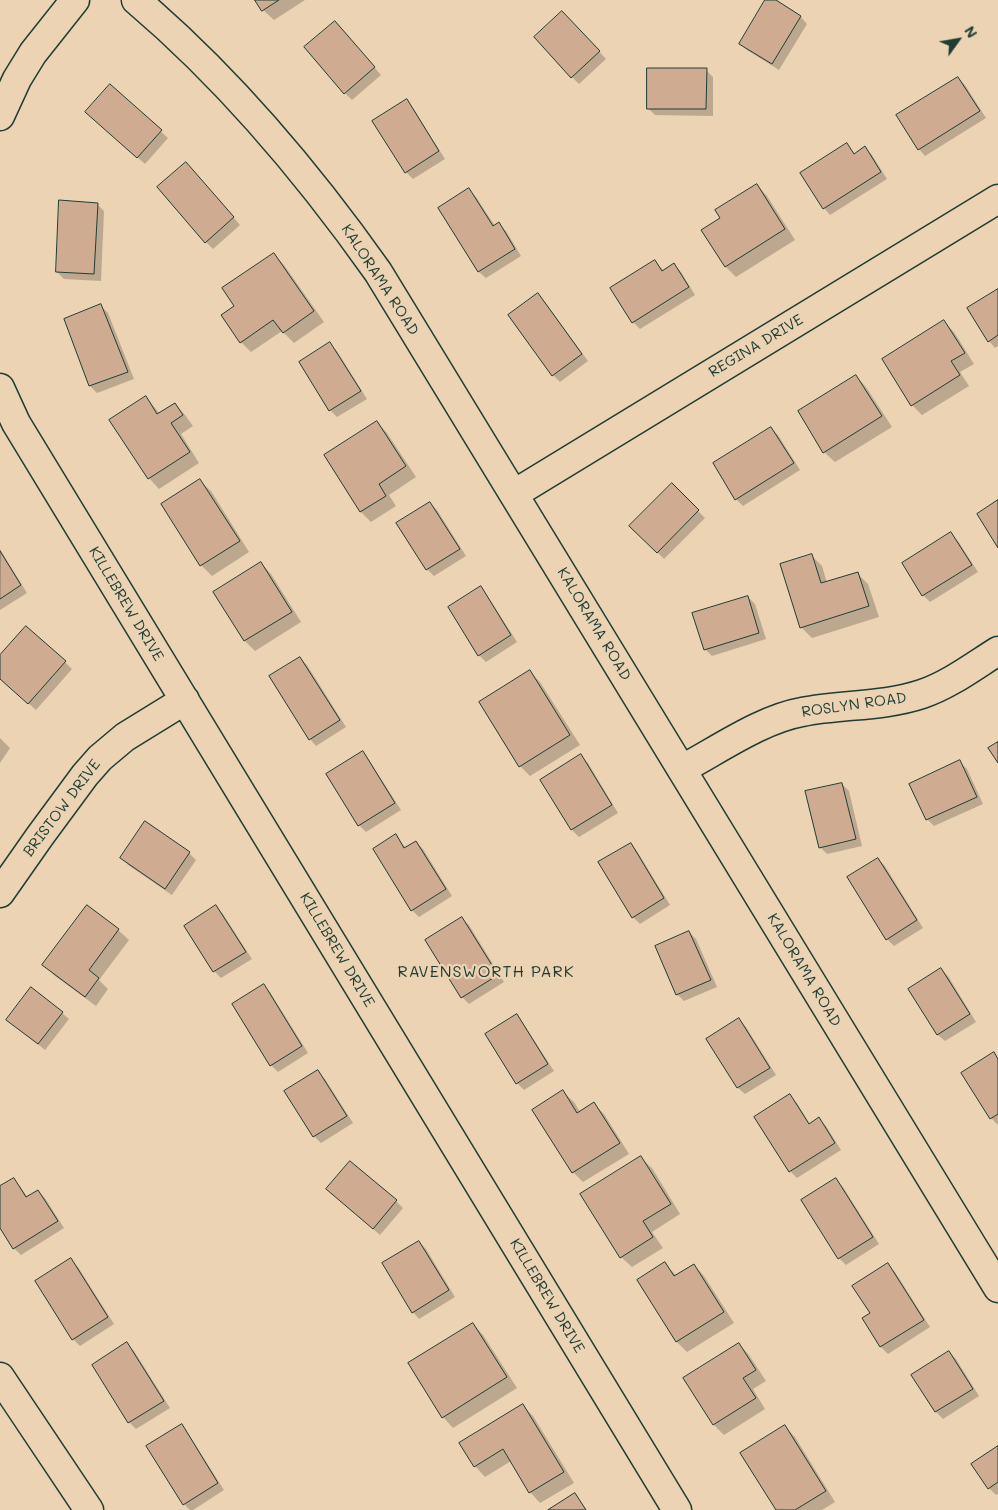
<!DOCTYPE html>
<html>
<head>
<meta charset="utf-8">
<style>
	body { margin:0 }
	#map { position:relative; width:998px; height:1510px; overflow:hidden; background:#ebd3b3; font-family:Mali,sans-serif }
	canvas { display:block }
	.north { position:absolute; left:933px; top:15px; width:50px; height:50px; -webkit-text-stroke:4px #ebd3b3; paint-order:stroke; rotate:58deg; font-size:14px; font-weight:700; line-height:20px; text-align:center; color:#1f3d34 }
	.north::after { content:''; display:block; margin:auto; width:18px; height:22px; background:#1f3d34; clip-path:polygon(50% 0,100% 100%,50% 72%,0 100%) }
</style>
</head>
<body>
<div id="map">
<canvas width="998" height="1510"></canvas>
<div class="north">N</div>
</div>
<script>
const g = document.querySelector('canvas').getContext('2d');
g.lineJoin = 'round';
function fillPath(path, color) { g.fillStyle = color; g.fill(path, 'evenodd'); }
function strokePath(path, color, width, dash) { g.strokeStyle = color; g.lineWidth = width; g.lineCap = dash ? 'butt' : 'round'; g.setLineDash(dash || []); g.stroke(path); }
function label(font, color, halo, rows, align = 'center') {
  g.font = font + ' Mali,sans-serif'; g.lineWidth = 4.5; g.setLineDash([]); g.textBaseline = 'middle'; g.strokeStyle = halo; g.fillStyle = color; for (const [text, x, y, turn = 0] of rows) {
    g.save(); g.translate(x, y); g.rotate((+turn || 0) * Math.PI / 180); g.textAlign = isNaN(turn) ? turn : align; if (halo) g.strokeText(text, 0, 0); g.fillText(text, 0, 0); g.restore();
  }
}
const shadow = new Path2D(`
	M257,0h48l-31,20 -11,-10z
	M767,0h7l27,17 6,7 -28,46 -32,-20 -6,-7z
	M569,19l37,40 -27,25 -7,-7z
	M342,29l39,46 -29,25 -7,-7z
	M706,70l7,7v39l-58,-1 -7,-7z
	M958,78l7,7 21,33 -61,38 -6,-7z
	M110,85l58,53 -23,26 -51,-45z
	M406,101l7,7 32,51 -32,20 -7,-7z
	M847,145l8,9 10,-6 7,7 15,24 -57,36 -6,-7z
	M193,170l47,55 -27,24 -7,-7z
	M757,185l10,11 28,44 -59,37 -10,-10 -23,-37 19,-12z
	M469,190l7,7 19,29 4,-2 7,7 15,25 -35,22 -7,-6 -40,-64z
	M97,204l7,7 -3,70 -37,-2 -7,-7z
	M274,254l10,11 40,57 -30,21 -12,-12 -31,21 -10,-10 -5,-36z
	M655,261l9,10 10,-6 7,7 14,23 -55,34 -7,-7 -21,-34z
	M998,290v56l-3,2 -6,-7z
	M538,295l7,7 43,59 -28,21 -7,-7 -44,-60z
	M101,306l7,7 26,66 -37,14 -7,-7 -25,-67z
	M944,322l10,10 20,32 -14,8 9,14 -47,29 -10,-10z
	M330,344l7,7 30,48 -30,18 -7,-7z
	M856,376l10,11 26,40 -57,35 -11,-10z
	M146,397l14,17 15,-10 10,11 8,11 -12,8 18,29 -40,26 -10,-11z
	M377,422l10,11 29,44 -27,18 7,11 -25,16 -10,-10 -36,-57z
	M771,428l7,7 22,35 -57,36 -7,-7z
	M200,481l11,10 38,61 -37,24 -11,-11 -38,-61z
	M672,485l33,33 -41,41 -33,-33z
	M430,503l7,7 29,46 -32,20 -7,-7z
	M951,534l7,7 20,31 -48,30 -7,-7z
	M0,549l27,44 -27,17z
	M811,555l11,11 5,17 30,-10 11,11 11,33 -67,21 -11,-11z
	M261,563l10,11 30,48 -46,29 -10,-10 -30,-49z
	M480,588l7,7 30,47 -31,20 -7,-7z
	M748,597l7,7 11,35 -54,17 -7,-7z
	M0,657l65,5 7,7 -36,41 -36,-32z
	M300,658l7,7 39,62 -30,19 -6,-7z
	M530,672l10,10 40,63 -50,31 -10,-10z
	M0,738l10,10 -10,15z
	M363,753l6,7 32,50 -35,22 -7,-7z
	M581,756l7,7 30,50 -39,24 -7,-7 -30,-50z
	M960,762l7,7 16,35 -49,22 -7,-7z
	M842,784l7,7 13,55 -35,8 -7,-7z
	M396,836l10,12 10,-6 7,7 29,47 -33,21 -7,-7z
	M631,844l6,7 33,54 -30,19 -7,-7z
	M189,853l7,7 -24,35 -44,-30 -6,-7z
	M878,859l7,7 38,62 -29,18 -7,-7z
	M216,907l7,7 29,45 -31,19 -7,-7 -28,-45z
	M462,919l7,6 35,57 -35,22 -7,-7z
	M118,930l11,10 -30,40 9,9 -12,17 -41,-30 -11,-11z
	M689,932l7,7 21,48 -33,14 -7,-7z
	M941,969l7,7 28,46 -31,19 -7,-6z
	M263,986l7,6 38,61 -30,19 -7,-7z
	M62,1013l7,6 -24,31 -37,-30z
	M517,1016l6,7 31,48 -30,19 -7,-7z
	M739,1020l7,7 30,48 -31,19 -7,-6 -30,-49z
	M994,1054l4,4v67l-7,-7z
	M318,1072l7,7 28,44 -32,20 -7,-7 -28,-44z
	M563,1092l11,10 6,10 14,-8 10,10 25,40 -46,28 -10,-10z
	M790,1096l7,7 13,21 9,-5 7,7 15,24 -44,28 -7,-7z
	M641,1158l11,10 28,46 -28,18 11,16 -31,19 -11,-10z
	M14,1180l6,6 8,12 10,-7 7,7 19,30 -43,27 -7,-7 -14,-22v-38z
	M836,1180l7,7 36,57 -33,21 -7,-7z
	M335,1196l61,5 7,7 -23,27z
	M419,1242l7,7 29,48 -36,22 -6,-7z
	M71,1260l7,7 36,57 -34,22 -7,-7z
	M665,1264l12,12 17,-11 10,11 30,47 -47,29 -10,-10z
	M888,1265l7,7 35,55 -42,27 -7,-7 -18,-28 8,-5z
	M473,1324l10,11 34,53 -64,40 -10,-11z
	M127,1344l7,7 36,57 -34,21 -7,-7 -36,-57z
	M739,1344l10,11 17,26 -13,8 12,20 -41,26 -10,-10z
	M949,1352l7,7 23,37 -36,23 -7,-7 -23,-37z
	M523,1406l10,10 41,67 -34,20 -10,-11 -19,-31 -26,16 -10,-11z
	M181,1426l7,7 36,57 -31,20h-3l-6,-6z
	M785,1427l10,10 40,65 -13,8h-45z
	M998,1447v47l-2,1 -7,-7z
	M575,1495l12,15h-36z`);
const building = new Path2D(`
	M255,0h24l-17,11z
	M765,0h11l25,16 -29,48 -33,-20z
	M562,11l38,40 -29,27 -37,-41z
	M335,21l40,46 -31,27 -40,-47z
	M647,68h60l-1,41h-59z
	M958,77l22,34 -62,39 -22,-35z
	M110,84l52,46 -25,28 -52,-46z
	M407,99l32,52 -34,22 -33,-52z
	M847,143l7,11 11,-8 16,26 -58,37 -23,-36z
	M186,162l48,55 -29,26 -48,-56z
	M757,184l28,45 -60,38 -24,-37 19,-12 -5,-8z
	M469,188l24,38 6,-4 16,27 -37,23 -40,-64z
	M59,200l39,3 -4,71 -38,-2z
	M274,253l40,58 -31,22 -10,-13 -33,23 -19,-28 13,-9 -12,-18z
	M655,260l7,11 12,-8 15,24 -57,36 -22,-35z
	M998,289v46l-10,7 -21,-34z
	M538,293l44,61 -30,22 -44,-61z
	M101,304l27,68 -39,14 -25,-67z
	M944,320l21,33 -14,8 9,14 -49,31 -29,-47z
	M330,342l31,49 -32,20 -30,-49z
	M856,375l26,41 -59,37 -25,-42z
	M146,396l11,18 18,-11 8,12 -12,8 19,29 -42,27 -39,-59z
	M377,421l29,45 -27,18 7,12 -26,16 -36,-57z
	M771,427l23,36 -59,37 -22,-37z
	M200,479l40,62 -40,25 -39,-62z
	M672,483l27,27 -42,43 -28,-27z
	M998,500v48l-21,-34z
	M430,502l30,47 -34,21 -30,-47z
	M951,532l21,33 -50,31 -20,-33z
	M0,551l21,34 -21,14z
	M812,554l9,29 37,-11 11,34 -69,22 -20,-64z
	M261,562l31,50 -48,29 -31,-49z
	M481,586l30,49 -33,21 -30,-49z
	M748,596l11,37 -55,17 -12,-37z
	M26,626l40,35 -38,43 -28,-25v-24z
	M300,657l40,63 -31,20 -40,-64z
	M530,670l40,65 -51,32 -40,-65z
	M998,742v21l-10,-15z
	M363,751l32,52 -37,23 -32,-52z
	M581,754l31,51 -41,25 -31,-50z
	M960,760l17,37 -51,23 -17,-36z
	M842,783l14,56 -37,9 -14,-57z
	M145,821l45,31 -25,37 -45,-31z
	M396,834l8,14 12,-7 30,48 -35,22 -38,-62z
	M631,843l33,55 -32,20 -34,-56z
	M878,858l39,62 -31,20 -39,-63z
	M87,905l32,24 -30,41 10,8 -14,19 -43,-32z
	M216,905l30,47 -33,20 -29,-46z
	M462,917l36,58 -37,23 -36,-58z
	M689,931l22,49 -35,15 -21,-49z
	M941,968l29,46 -33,21 -29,-46z
	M264,984l38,62 -32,20 -38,-62z
	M31,987l32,25 -25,32 -32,-24z
	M517,1014l31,50 -32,20 -31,-50z
	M739,1018l31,50 -33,20 -31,-49z
	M994,1052l4,7v55l-8,5 -29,-46z
	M318,1070l29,46 -34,21 -29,-46z
	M563,1090l14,23 17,-11 26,41 -48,30 -40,-63z
	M790,1094l19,30 10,-7 16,26 -46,29 -35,-55z
	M641,1156l30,48 -28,17 10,16 -33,21 -40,-64z
	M350,1161l47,39 -24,29 -47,-40z
	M14,1178l12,19 12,-7 20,31 -45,28 -13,-21v-42z
	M836,1178l37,59 -35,22 -37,-59z
	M419,1241l30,49 -37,23 -30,-50z
	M71,1258l37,59 -36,23 -37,-59z
	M665,1262l9,14 20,-12 30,48 -48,30 -39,-62z
	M888,1263l36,57 -44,27 -18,-29 8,-5 -18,-27z
	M473,1323l34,54 -65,41 -34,-55z
	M127,1342l37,59 -36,22 -36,-58z
	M739,1343l17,27 -13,8 13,20 -43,27 -30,-47z
	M949,1351l24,38 -38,23 -24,-37z
	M523,1404l41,68 -35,21 -26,-44 -29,18 -15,-24z
	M182,1424l36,59 -35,22 -37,-59z
	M785,1425l41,66 -31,19h-19l-36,-57z
	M998,1446v36l-10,7 -17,-25z
	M575,1493l11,17h-38z`);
const minor = new Path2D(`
	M0,116l17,-37 16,-26 42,-53
	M0,388l16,35 661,1087
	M514,494l484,-295
	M682,769c36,-19 80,-50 120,-57 40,-8 81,-5 120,-18 27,-9 52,-28 76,-43
	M0,893l40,-57 45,-61 15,-17 25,-21 60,-37
	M0,1377l89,133`);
const tertiary = new Path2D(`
	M136,0c93,79 172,173 242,272l620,1016`);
const streetNames = [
	["KALORAMA ROAD",380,280,57],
	["REGINA DRIVE",756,346,-31],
	["KILLEBREW DRIVE",126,604,59],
	["KALORAMA ROAD",594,624,59],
	["ROSLYN ROAD",854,705,-8],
	["BRISTOW DRIVE",62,808,-53],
	["KILLEBREW DRIVE",337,950,59],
	["KALORAMA ROAD",804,970,59],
	["KILLEBREW DRIVE",547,1296,59]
];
const neighbourhoodNames = [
	["RAVENSWORTH PARK",486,972]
];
fillPath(shadow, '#0003');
fillPath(building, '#cfac91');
strokePath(building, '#1f3d34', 1);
strokePath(minor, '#1f3d34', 31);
strokePath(tertiary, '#1f3d34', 31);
strokePath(minor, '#ebd3b3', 28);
strokePath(tertiary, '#ebd3b3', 28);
label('15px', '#1f3d34', '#ebd3b3', streetNames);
g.letterSpacing = '1px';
label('16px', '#1f3d34', '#ebd3b3', neighbourhoodNames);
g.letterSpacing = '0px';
</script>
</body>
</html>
